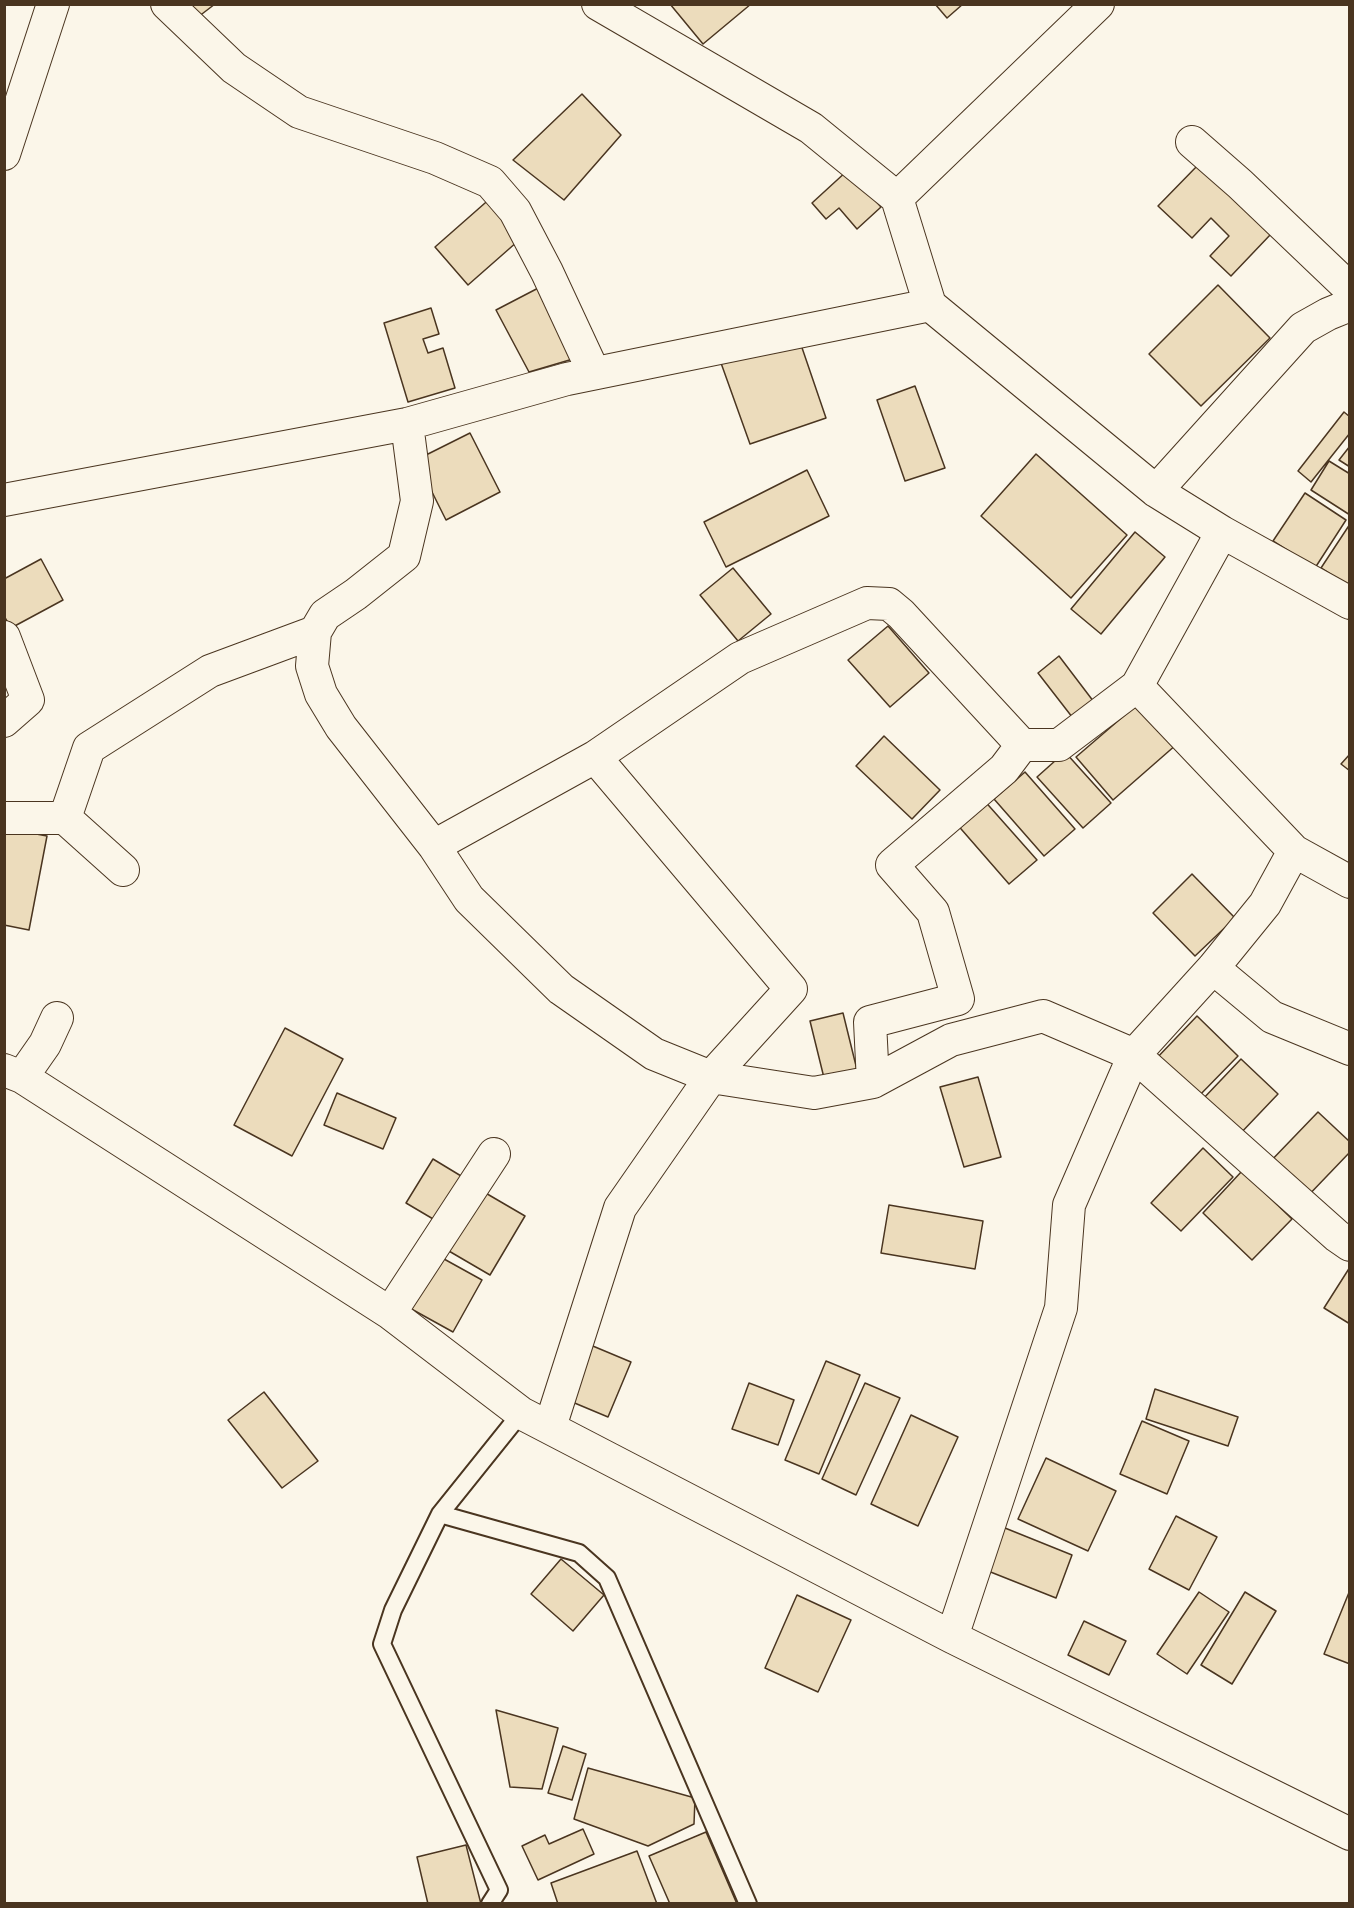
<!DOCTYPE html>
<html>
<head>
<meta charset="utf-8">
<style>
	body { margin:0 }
	#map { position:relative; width:1354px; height:1908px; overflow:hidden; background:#fbf6e9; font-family:"Varela Round",sans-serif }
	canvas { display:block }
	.frame { position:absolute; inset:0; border:6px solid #4a3520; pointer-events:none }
</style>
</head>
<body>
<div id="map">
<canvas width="1354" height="1908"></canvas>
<div class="frame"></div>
</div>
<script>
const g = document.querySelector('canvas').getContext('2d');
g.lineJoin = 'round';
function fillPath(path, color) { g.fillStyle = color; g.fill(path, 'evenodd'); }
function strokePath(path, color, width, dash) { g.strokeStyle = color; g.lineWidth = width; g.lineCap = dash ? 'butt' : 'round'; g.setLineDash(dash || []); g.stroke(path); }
const building = new Path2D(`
	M189,4h26l-17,13z
	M670,4h81l-48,40z
	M935,4h28l-16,14z
	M582,94l39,41 -57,65 -51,-40z
	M1199,164l72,70 -40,42 -21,-20 19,-20 -18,-18 -19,20 -34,-32z
	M848,170l33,37 -24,22 -18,-21 -13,11 -14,-16z
	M493,196l33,38 -58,51 -33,-38z
	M546,284l37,72 -54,16 -33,-62z
	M1218,285l52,53 -69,68 -52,-52z
	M431,308l8,26 -16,5 5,14 15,-5 12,40 -47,14 -24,-79z
	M798,336l28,82 -76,26 -29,-81z
	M915,386l30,82 -40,13 -28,-81z
	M1344,412l6,5v16l-39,49 -13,-11z
	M470,433l30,59 -54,28 -30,-60z
	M1350,446v21l-11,-7z
	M1036,454l91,81 -56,63 -90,-82z
	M1329,461l21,13v41l-39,-25z
	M807,470l22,46 -103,51 -22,-45z
	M1305,493l41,27 -31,48 -42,-27z
	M1350,524v63l-29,-19z
	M1135,532l30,25 -64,77 -30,-25z
	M41,559l22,41 -52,28 -7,-12v-37z
	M733,568l38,46 -33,27 -38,-46z
	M888,626l41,47 -39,34 -42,-47z
	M1059,656l38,50 -21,16 -38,-49z
	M1140,702l37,42 -64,56 -37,-43z
	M884,736l56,54 -28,29 -56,-53z
	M1065,752l46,51 -28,25 -46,-51z
	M1350,754v17l-9,-7z
	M1025,772l50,57 -31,27 -50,-57z
	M982,798l55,62 -28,24 -54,-62z
	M4,828l43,8 -18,94 -25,-5z
	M1192,874l43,44 -40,38 -42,-43z
	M843,1013l16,65 -33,8 -16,-65z
	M1197,1016l41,40 -43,44 -41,-39z
	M285,1028l58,31 -51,97 -58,-31z
	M1241,1059l37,35 -40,42 -37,-35z
	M978,1077l23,80 -37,10 -24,-80z
	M337,1093l59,25 -13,31 -59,-24z
	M1318,1112l32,30v10l-47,49 -37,-35z
	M1203,1148l30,29 -52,54 -30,-28z
	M433,1159l38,23 -26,44 -39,-23z
	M1242,1171l50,48 -40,41 -49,-47z
	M477,1188l48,28 -35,59 -48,-28z
	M889,1205l94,16 -8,48 -94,-16z
	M435,1254l47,26 -29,52 -47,-26z
	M1350,1267v57l-26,-16z
	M588,1344l43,18 -23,55 -43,-18z
	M826,1361l34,14 -41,99 -34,-14z
	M749,1383l45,17 -16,45 -46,-16z
	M865,1383l35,15 -44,97 -34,-16z
	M1155,1389l83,28 -10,29 -82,-27z
	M264,1392l54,69 -36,27 -54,-68z
	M911,1415l47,22 -40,89 -47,-22z
	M1142,1421l47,20 -22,53 -47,-20z
	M1046,1458l70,33 -28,60 -70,-32z
	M1176,1516l41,21 -28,53 -40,-21z
	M1000,1526l72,29 -16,43 -73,-29z
	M561,1559l43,36 -31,36 -42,-37z
	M1350,1590v74l-26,-10z
	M1199,1592l30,20 -42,62 -30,-20z
	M1245,1592l31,19 -44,73 -31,-19z
	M797,1595l54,25 -33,72 -53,-24z
	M1084,1621l42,20 -17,34 -41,-20z
	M496,1710l62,18 -16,61 -32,-2z
	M563,1746l23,8 -14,46 -24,-7z
	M588,1768l107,30 -1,26 -46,22 -74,-27z
	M583,1829l11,25 -56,26 -16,-34 23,-11 4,9z
	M706,1832l31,72h-67l-21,-48z
	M466,1845l15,59h-53l-11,-47z
	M637,1851l20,53h-99l-7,-21z`);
const lane = new Path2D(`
	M440,1514l139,39 28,25 141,326
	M490,1904l9,-14 -117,-246 11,-34 47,-96 81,-101`);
const street = new Path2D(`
	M167,4l67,64 65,44 136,46 55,24 25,29 32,61 47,101
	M598,4l213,124 86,70 33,107 226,186 66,41 128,71
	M1192,142l48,42 110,105
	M4,154l49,-150
	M897,198l201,-194
	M407,424l10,77 -13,55 -48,38 -31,21 -10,17 -3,34 9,28 20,33 93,119 35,53 92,90 93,65 57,23 103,16 59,-11 78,-42 92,-24 91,39 203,181 13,9
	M1156,491l147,-163 25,-14 22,-9
	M4,500l403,-76 160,-45 363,-74
	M4,637l24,63 -24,21
	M1137,686l157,165 56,31
	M4,818h61l58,52
	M65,818l24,-70 121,-77 105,-39
	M434,846l161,-89 145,-99 127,-55 22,1 12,10 121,131
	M1213,968l59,49 78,32
	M4,1070l18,7 368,236 131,100 431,224 398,197
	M22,1077l23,-33 12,-26
	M873,1082l-3,-60 88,-23 -25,-87 -41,-47 112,-96 18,-24h37l78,-59 85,-154
	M390,1313l104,-159
	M550,1427l70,-219 91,-131 80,-88 -196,-232
	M952,1637l109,-329 8,-103 65,-150 79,-87 52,-64 29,-53`);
fillPath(building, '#ecdcbc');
strokePath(building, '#4a3520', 1.5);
strokePath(lane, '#4a3520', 20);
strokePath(street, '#4a3520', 34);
strokePath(lane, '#fbf6e9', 16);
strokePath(street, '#fbf6e9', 32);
</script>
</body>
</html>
